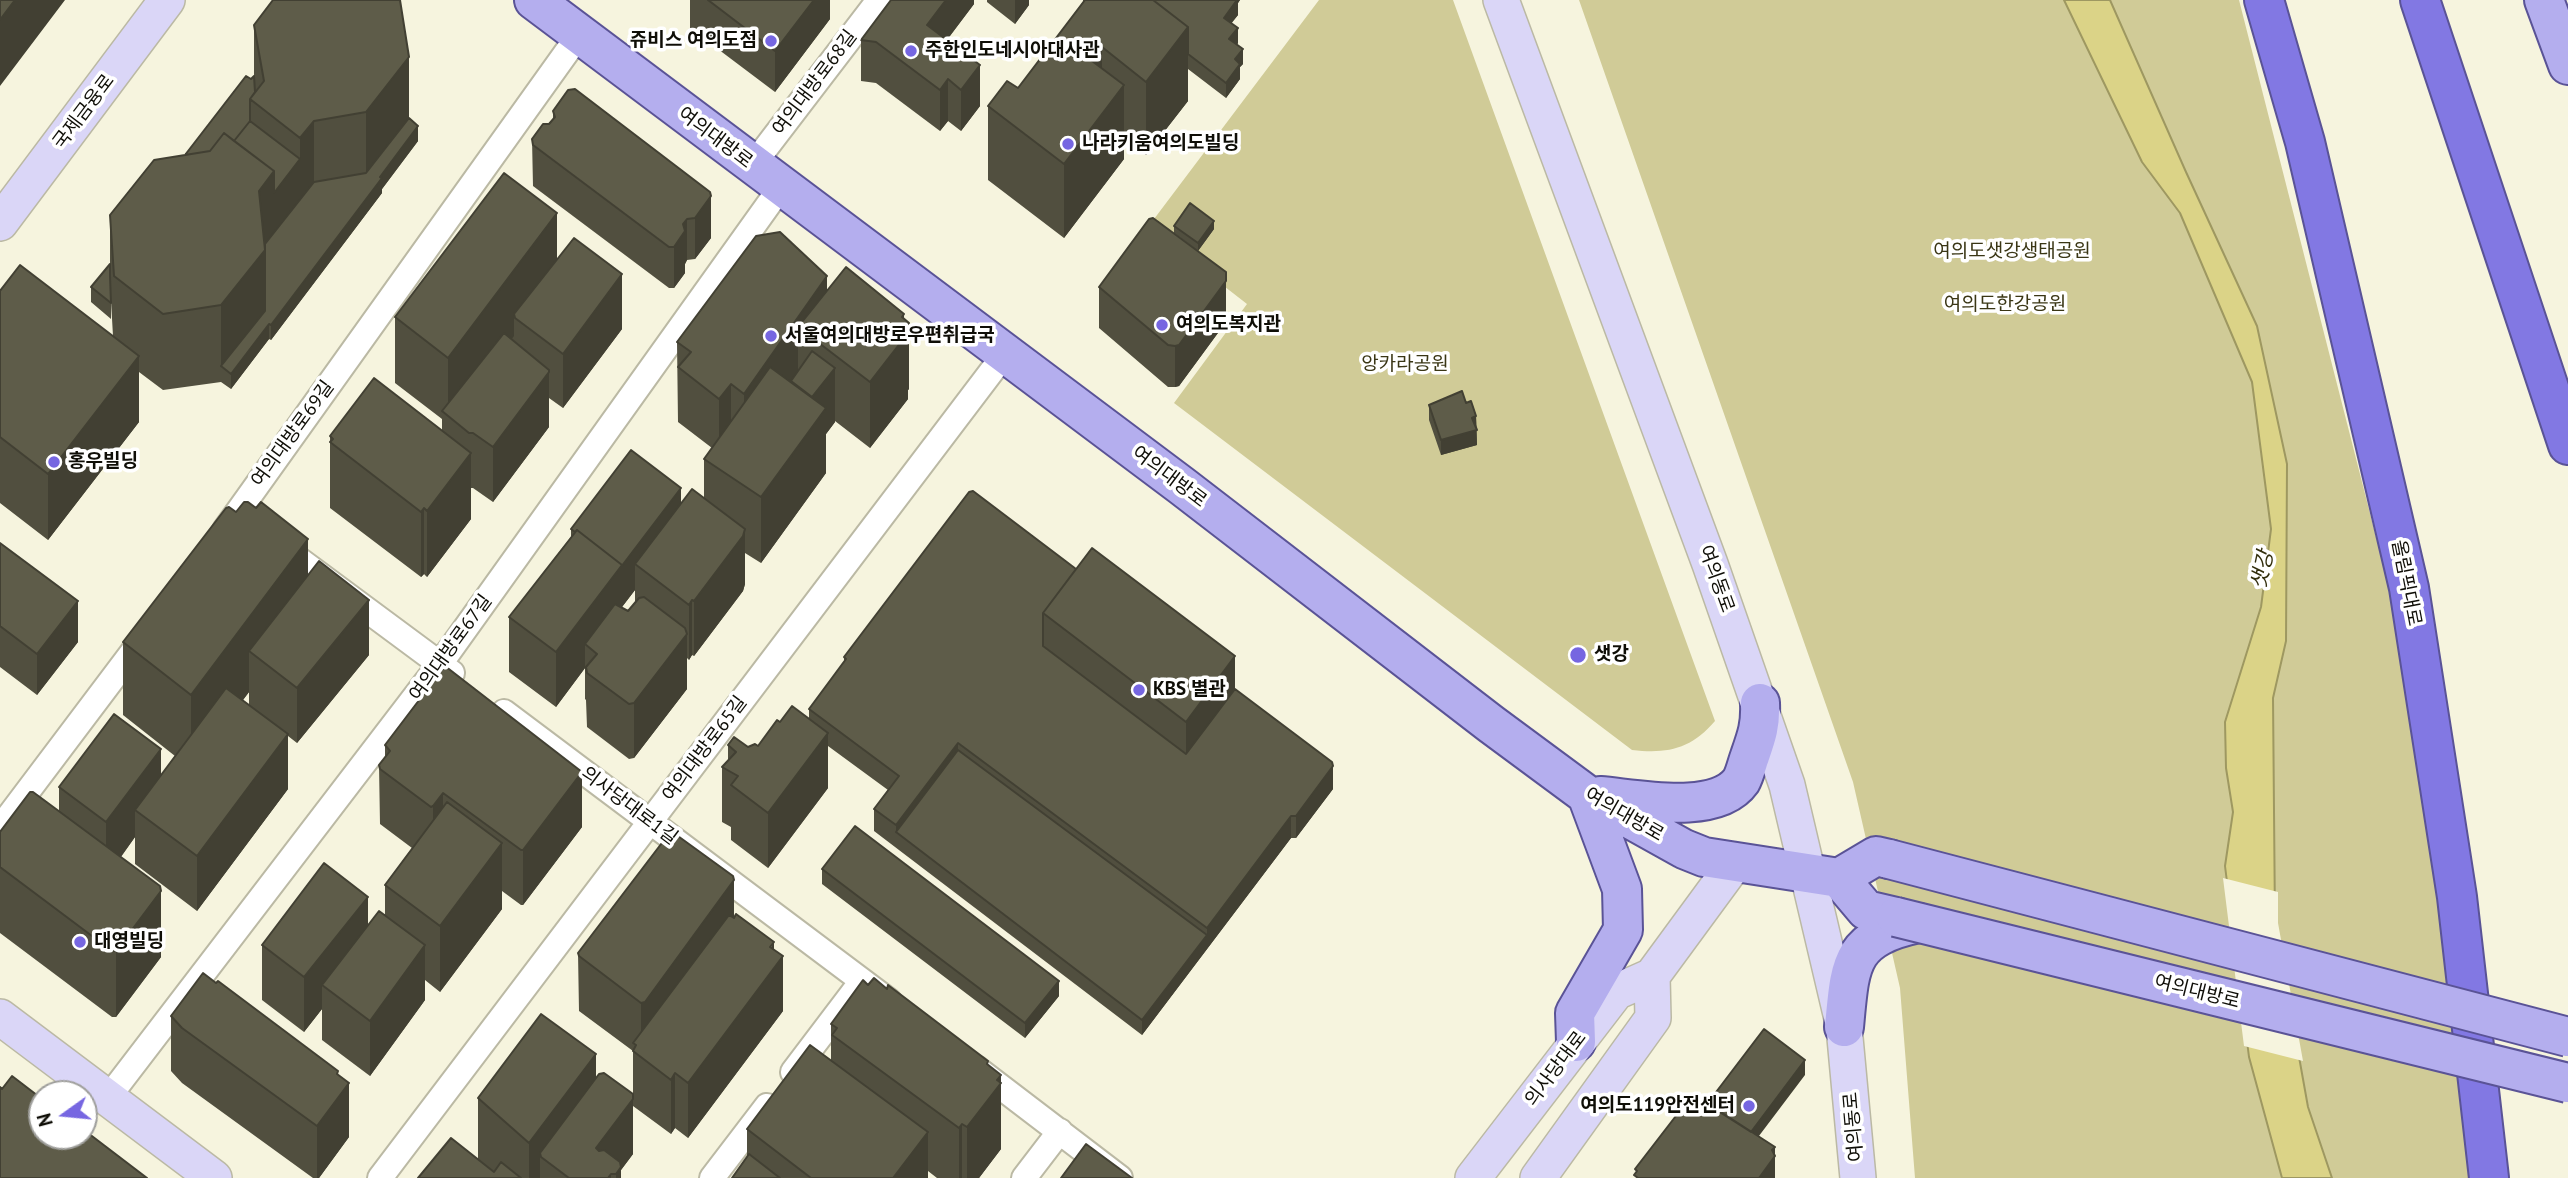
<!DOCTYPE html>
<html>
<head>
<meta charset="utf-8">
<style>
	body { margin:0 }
	#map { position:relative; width:2568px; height:1178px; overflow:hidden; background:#f6f4de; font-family:"PT Sans",sans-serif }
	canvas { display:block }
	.north { position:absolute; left:28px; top:1080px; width:70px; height:70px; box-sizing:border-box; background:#fff; border:2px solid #9f9f9c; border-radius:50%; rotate:255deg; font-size:19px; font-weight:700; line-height:28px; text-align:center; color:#0f0e07 }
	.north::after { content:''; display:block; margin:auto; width:24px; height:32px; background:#7666e1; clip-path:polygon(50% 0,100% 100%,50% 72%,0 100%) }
</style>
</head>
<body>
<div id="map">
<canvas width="2568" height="1178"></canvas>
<div class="north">N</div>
</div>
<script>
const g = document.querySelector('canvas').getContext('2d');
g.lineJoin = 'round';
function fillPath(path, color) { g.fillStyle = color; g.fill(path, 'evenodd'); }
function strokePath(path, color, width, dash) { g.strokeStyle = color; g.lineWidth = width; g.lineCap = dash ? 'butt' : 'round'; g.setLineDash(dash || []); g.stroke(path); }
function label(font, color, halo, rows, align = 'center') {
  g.font = font + ' "PT Sans","Noto Sans KR",sans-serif'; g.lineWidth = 7; g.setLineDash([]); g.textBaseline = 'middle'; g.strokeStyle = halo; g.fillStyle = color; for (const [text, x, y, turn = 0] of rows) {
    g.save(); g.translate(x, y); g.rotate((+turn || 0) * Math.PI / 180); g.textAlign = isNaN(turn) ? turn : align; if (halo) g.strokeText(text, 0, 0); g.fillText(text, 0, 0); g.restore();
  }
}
const green = new Path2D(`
	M1319,0h134l262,721c-24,28 -47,33 -83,29l-458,-347 73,-99 -99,-77z
	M1579,0h660l173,678 58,500h-555l-15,-190 -47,-206z`);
const water = new Path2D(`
	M2064,0h46l76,172 71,154 30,138 -1,177 -13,57 2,225 33,184 24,71h-50l-33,-121 -24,-191 8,-54 -7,-44 -1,-46 36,-115 10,-78 -19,-147 -72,-169 -38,-51z`);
const pier = new Path2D(`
	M2223,878l55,14v31l25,138 -59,-15z`);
const street = new Path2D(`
	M752,166l127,-166
	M225,530l354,-495
	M282,547l170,126
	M504,712l385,289
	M0,828l144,-191
	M976,1068l144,110
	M793,1072l69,-91
	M107,1099l333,-435 341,-477
	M380,1178l624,-823
	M712,1178l55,-72
	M1024,1178l36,-47`);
const secondary = new Path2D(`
	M1501,0l209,564 77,221 57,242 14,151
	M0,223l167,-223
	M0,1017l214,161
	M1473,1178l143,-186 36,-16 83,-113
	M1538,1178l115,-160 -1,-42`);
const primary = new Path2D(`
	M534,0l648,486 309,238 96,71 97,54 20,8 135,21 37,-22 13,3
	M2544,0l24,65
	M1600,796c37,3 116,20 141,-15 4,-7 6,-17 9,-25 7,-20 11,-31 10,-53
	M1839,878l27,32 30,7
	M1844,1027c6,-64 5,-89 75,-104
	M1576,1042l-1,-29 48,-83 -1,-41 -35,-94`);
const highway = new Path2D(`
	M2264,0l41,142 104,446 48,309 32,281
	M2420,0l148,445`);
const primaryBridge = new Path2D(`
	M1889,859l679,178
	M1896,917l672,166`);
const wall = new Path2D(`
	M690,0h140v19l-55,73 -85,-64z
	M974,0v4l-27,36 33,66 -19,25 -13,-10 -8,10 -64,-48 -15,-2v-41z
	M987,0h42v5l-14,19 -28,-22z
	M1083,0h157l-2,3v12l-7,8 7,20 -1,2 6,19 -3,3v12l-14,19 -38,-29v32l-42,54 -22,-17v21l-60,79 -76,-58v-74l30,-18 65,-86z
	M254,25l155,93 9,23 -36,48v4l-111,147 -2,-1 -38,50 -10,-7 -58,8 -24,-18v50l-91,118 -48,-37v-212l113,45 -2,-35v18l-20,-17v-15l19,-23v-49l75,-60 66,-76 3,-3z
	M553,111l157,81 1,46 -16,21 -8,1 -2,4v9l-11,15h-5l-136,-102 -1,-47 21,-20z
	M1174,226l40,3 -16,22 -24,-18z
	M557,260l65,69 -59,79 -14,-10v29l-56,75 -20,-14h-2v31l-44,58 -3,-3 -3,3 -91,-69v-72l112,-6v-11l-47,-36v-66z
	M1099,287l127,27v8l-47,64 -4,1h-7l-69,-59z
	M827,290l77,29 5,70 -1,1v9l-38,49 -35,-27v1l-9,12v39l-65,90 -16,-10v31l-2,7 -49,65 -2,-1 -3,5 -2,-2v31l-53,69 -5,1 -42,-32 -1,-27 -1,-1v-31l-29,39 -47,-35v-55l62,-80v-8l133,-31v-39l8,-11 -34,-26 -1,-80zM635,590v13l-7,8 -6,-3v-1z
	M1466,403l10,13 1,29 -36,10 -12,-35v-15z
	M969,492l266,197 98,100 -37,49h-5l-149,197 -268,-204v-22l14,-19 -60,-44v42l-60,80 -37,-28v-13l-9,-5v-55l6,-6v-16l20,2 10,-1 22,-24 29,-4v-9l35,-47v-5z
	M0,543l78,99 -41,53 -37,-28z
	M308,575l61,80 -72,88 -9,-7v53l-91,122 -62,-47v-27l-14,20 40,100 -45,60h-4l-112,-84v-101l59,-21v-24l102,-12 14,-19 -52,-41v-73zM249,692v13l-6,-5z
	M385,745l197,82 -59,78h-2l-19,-14v18l-62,83 -15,-12v20l-55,76 -48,-36v-31l-18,23 -42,-32v-55l106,-19 17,-11v-30l27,-37 -32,-24 -1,-59 6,-7z
	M822,869l237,127 -34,42 -203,-154z
	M734,918l40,32 9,61 -95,127 -13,-10 -4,6 -38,-28v48l-12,16v8h-203l60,-19v-61l118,-19 37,15v-43l-54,-40 -1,-58z
	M868,985l19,4 101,77 13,75v8l-22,29h-42l-9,-7v7h-196l15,-20v-29l84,-69v-36z
	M171,1016l167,59 11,62 -30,41h-6l-131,-95 -11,-12z`);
const shadedWall = new Path2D(`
	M15,0h50l-65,86v-66z
	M814,0h16v19l-55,73v-41z
	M946,0h28v4l-47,62v-41z
	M1015,0h14v5l-14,19z
	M1232,0h8l-2,3v12l-14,18v-15z
	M1188,27v74l-42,54v-73z
	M1238,28v15l-9,11v-15z
	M1102,47v67l22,-29v74l-60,79v-74l28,-103z
	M1243,49v15l-3,3v12l-14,19v-15l9,-24z
	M409,57v76l-43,55v-76z
	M980,65v41l-19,25v-41z
	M948,79v42l-8,10v-41z
	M314,121v76l-49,129 -44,40v-61l38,-114 15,-20 26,-12v-21z
	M418,126v15l-36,48v4l-111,147v-15z
	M711,196v42l-16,21v-41z
	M557,213v66l-43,35v22l-63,83 -3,-3v-58z
	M687,219v41l-2,4v9l-11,15v-41l9,-23z
	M1214,221v8l-16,22v-8z
	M1226,272v50l-47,64 -4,1v-41z
	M622,274v55l-59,79v-54z
	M827,276v55l-29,-4v45l-54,76v-54z
	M904,314v15l5,-6v66l-1,1v9l-38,49v-66z
	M269,324v15l-38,50v-15z
	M139,356v66l-91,118v-66z
	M835,368v54l-9,12v39l-65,90v-66l51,-100z
	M549,370v57l-56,75v-55z
	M731,384v55l-12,15v-55z
	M1476,416l1,29 -36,10v-15l31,-22z
	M471,453v66l-44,58v-66z
	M681,488v41l-46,35v26l-13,17v13l-37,24v24l-29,39v-55z
	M424,508v66l-3,3v-65z
	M745,529v55l-2,7 -49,65v-55z
	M308,539v74l-59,38v41l-58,76v-73z
	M369,600v55l-72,88v-55z
	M692,600v55l-3,5v-55z
	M78,601v41l-41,53v-41z
	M687,634v55l-53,69v-55z
	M1235,656v55l-49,65v-54z
	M828,733v55l-60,80v-55z
	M288,734v55l-91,122v-55z
	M958,743v22l-62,67v-7z
	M161,749v55l-26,6v27l-29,40v-55z
	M1333,766v23l-37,49v-22z
	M582,772v55l-59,78v-55z
	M443,793v55l-10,13v-55z
	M1291,816v22l-149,197v-15l65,-85v-7z
	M502,843v66l-62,83v-66z
	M734,880v55l-89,122 -4,1v-55z
	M161,891v66l-45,60v-66z
	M368,897v55l-46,33v24l-18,23v-55z
	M774,942v25l9,-11v55l-95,127v-55z
	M425,945v55l-55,76v-55z
	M1059,981v15l-34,42v-15z
	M596,1054v66l-56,33v25h-11v-35z
	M1805,1060v15l-71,94v-15z
	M988,1061v38l9,-19 4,-5v74l-22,29h-12v-51z
	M338,1071v26l11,-14v54l-30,41h-2v-52z
	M675,1073v55l-4,6v-54z
	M633,1099v55l-12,16v8h-5v-4h-5v4h-15v-30z
	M962,1124v54h-3v-50z
	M928,1132v46h-35z
	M1775,1147v31h-16l13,-28z`);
const building = new Path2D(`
	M0,0h15l-15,20z
	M273,0h127l9,57 -43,55 -52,9 -14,17 -50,-39 14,-18 -10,-56z
	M708,0h106l-39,51z
	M891,0h55l-19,25 53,40 -19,25 -13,-11 -8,11 -64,-48 -15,-2z
	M1085,0h68l35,27 -42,55 -44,-35 -10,14 32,24 -60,79 -76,-58 19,-25 11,7z
	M1153,0h84l-13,18 14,10 -9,11 14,10 -8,10 5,5 -14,19 -38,-29v-27z
	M246,76l5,3 3,-3 1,16 -5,7v22l-16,20 -10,-8 -14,18 -25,4z
	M575,89l135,103 1,4 -16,22 -8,1 -4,5 2,7 -11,16h-5l-136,-102 -1,-6 11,-15h6l6,-7 -2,-6 15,-21z
	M409,118l9,8 -38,51 2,1 -111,147 -2,-1 -38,50 -10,-8 44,-55v-67l49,-62 52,-9z
	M250,121l50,38 -26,34v-22l-40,-30z
	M224,133l50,38 -15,20 6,59 -44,55 -58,9 -49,-38 -4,-61 44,-55 56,-9z
	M504,173l53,40 -109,145 -53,-41z
	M1190,203l24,18 -16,22 -24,-17z
	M1153,218l73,54v9l-47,64 -4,1 -7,-1 -69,-58 50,-68z
	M780,232l47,44 -83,118 -13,-10 -12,15 -41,-32 13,-15 -14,-10 79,-106z
	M574,238l48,36 -59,80 -48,-36 -1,-4z
	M110,264v12l1,27 -20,-16z
	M20,265l119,91 -91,118 -48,-37v-146z
	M846,267l58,47 -2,3 7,6 -5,7 4,3 -38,49 -72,-55z
	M504,333l45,37v2l-56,75 -20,-14h-4l-27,-22z
	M812,351l23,17 -23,29 -21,-16z
	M770,367l56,41 -65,89 -57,-38z
	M374,378l97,75 -44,58 -3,-3 -3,4 -91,-70 3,-3 -3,-3z
	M1462,391l4,12 5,-2 5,15 -4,2 5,12 -36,10 -12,-35z
	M631,450l50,38 -60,79 1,-2 -45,-35 -2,2 -4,-3z
	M692,489l53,40 -2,7 -49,65 -2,-1 -3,5 -54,-41z
	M973,491l103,78 -33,44v33l143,108 49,-65 97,73 1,4 -37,50h-5l-84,112 -249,-185 -62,82 -22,-16 25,-33 -90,-67 37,-50 -2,-2 125,-165z
	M244,502h4l8,6 5,-6 47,37 -117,156 -68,-53 103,-134 3,-1 7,5z
	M577,530l45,35 -66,87 -47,-35z
	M0,543l78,58 -41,53 -37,-28z
	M1092,548l143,108 -49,66 -143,-109z
	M319,561l50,39 -72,88 -48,-37z
	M644,597l41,31 2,6 -53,69 -5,1 -42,-31 -1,-6 11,-13 -12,-10 30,-40 13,7 11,-13z
	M445,666l137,106 -59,78h-2l-78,-57 -10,13 -2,1 -51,-38 -1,-4 11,-14 -5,-6z
	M226,688l62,46 -91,122 -62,-46z
	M792,706l36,27 -60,80 -37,-28 7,-9 -16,-9 14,-15 -8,-7 6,-8 14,10 7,-3 3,2 19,-26 3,2z
	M114,714l47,35 -55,73 -47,-35z
	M958,750l249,185 -65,85 -246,-188z
	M30,792h3l127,94 1,5 -45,60h-4l-112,-84v-35z
	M447,802l55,41 -62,83 -55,-41z
	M855,826l204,155 -34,42 -203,-154z
	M671,831l62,45 1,4 -89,122 -4,1 -62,-47 -1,-3z
	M324,863l44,34 -64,80 -42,-32z
	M379,911l46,34 -55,76 -48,-36z
	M736,914l38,28 -4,5 13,9 -95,127 -13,-10 -4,7 -38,-29 3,-6 -3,-2 96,-128 5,3z
	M203,973l13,10 2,-2 120,90 -1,3 12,9 -32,43 -135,-98 -11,-12z
	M874,978l13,11 1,-4 100,76 -1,3 14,11 -4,5 4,3 -34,44 -5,-3 -3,4 -127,-93 5,-7 -6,-4 32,-44 5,5z
	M541,1014l55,40 -67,89 -51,-45z
	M1764,1029l41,31 -54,72 -44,-28z
	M810,1045l118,87 -35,46h-82l-64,-49z
	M604,1073l29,21v5l-37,49 3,3 5,-1 16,12 1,5 -5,7h-5l-3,4h-39l-28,-21 -1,-4 59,-79z
	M12,1076l30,23v37h42v-6l63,48h-147v-91l2,2z
	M1696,1096l79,51 -3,3 3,6 -16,22h-121l-4,-3 3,-4 -2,-2 54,-70 3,2z
	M451,1138l43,34 7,-10 20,16h-103z
	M1086,1144l46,34h-71z
	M749,1154l31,24h-48z`);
const markers = [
	[771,41,7,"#7666e1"],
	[911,51,7,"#7666e1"],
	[1068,144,7,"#7666e1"],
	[1162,325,7,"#7666e1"],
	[771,336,7,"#7666e1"],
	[54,462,7,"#7666e1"],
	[1578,655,9,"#7666e1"],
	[1139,690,7,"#7666e1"],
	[80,942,7,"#7666e1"],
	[1749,1106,7,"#7666e1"]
];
const poiNames = [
	["쥬비스 여의도점",757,41,"right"],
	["주한인도네시아대사관",925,51],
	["나라키움여의도빌딩",1082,144],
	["여의도복지관",1176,325],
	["서울여의대방로우편취급국",785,336],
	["홍우빌딩",68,462],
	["샛강",1594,655],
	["KBS 별관",1153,690],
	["대영빌딩",94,942],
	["여의도119안전센터",1735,1106,"right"]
];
const streetNames = [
	["여의대방로68길",815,83,-53],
	["국제금융로",84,112,-53],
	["여의대방로",715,138,37],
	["여의대방로69길",293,434,-54],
	["여의대방로",1169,477,37],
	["여의동로",1716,579,70],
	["올림픽대로",2406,583,79],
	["여의대방로67길",451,648,-54],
	["여의대방로65길",705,749,-53],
	["의사당대로1길",629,806,37],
	["여의대방로",1624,815,30],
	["여의대방로",2197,992,14],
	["의사당대로",1556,1069,-53],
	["여의동로",1854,1127,-95]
];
const parkNames = [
	["여의도샛강생태공원",2012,252],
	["여의도한강공원",2005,305],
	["앙카라공원",1405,365]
];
const waterNames = [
	["샛강",2263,570,-78]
];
fillPath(green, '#d0cb97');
fillPath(water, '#dbd387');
strokePath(water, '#9e9861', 2);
fillPath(pier, '#f6f4de');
strokePath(street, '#bbb9a4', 28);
strokePath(secondary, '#bbb9a4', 38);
strokePath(primary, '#5a5396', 42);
strokePath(highway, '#5a5396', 42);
strokePath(street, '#fff', 24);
strokePath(secondary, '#dad6f7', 35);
strokePath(primary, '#b4aeee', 38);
strokePath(highway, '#8278e3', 38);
strokePath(primaryBridge, '#5a5396', 42, []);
strokePath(primaryBridge, '#b4aeee', 38);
fillPath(wall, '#514f3f');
fillPath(shadedWall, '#424033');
fillPath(building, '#5e5c49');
strokePath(building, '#424033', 2);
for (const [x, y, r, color] of markers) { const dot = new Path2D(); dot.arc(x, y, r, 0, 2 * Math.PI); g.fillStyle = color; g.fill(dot); strokePath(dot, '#fff', 2.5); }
label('bold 19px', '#0f0e07', '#fff', poiNames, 'left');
label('19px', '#0f0e07', '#fff', streetNames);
label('19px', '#3a3615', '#fff', parkNames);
label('italic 21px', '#332f0e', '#fff', waterNames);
</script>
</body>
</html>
